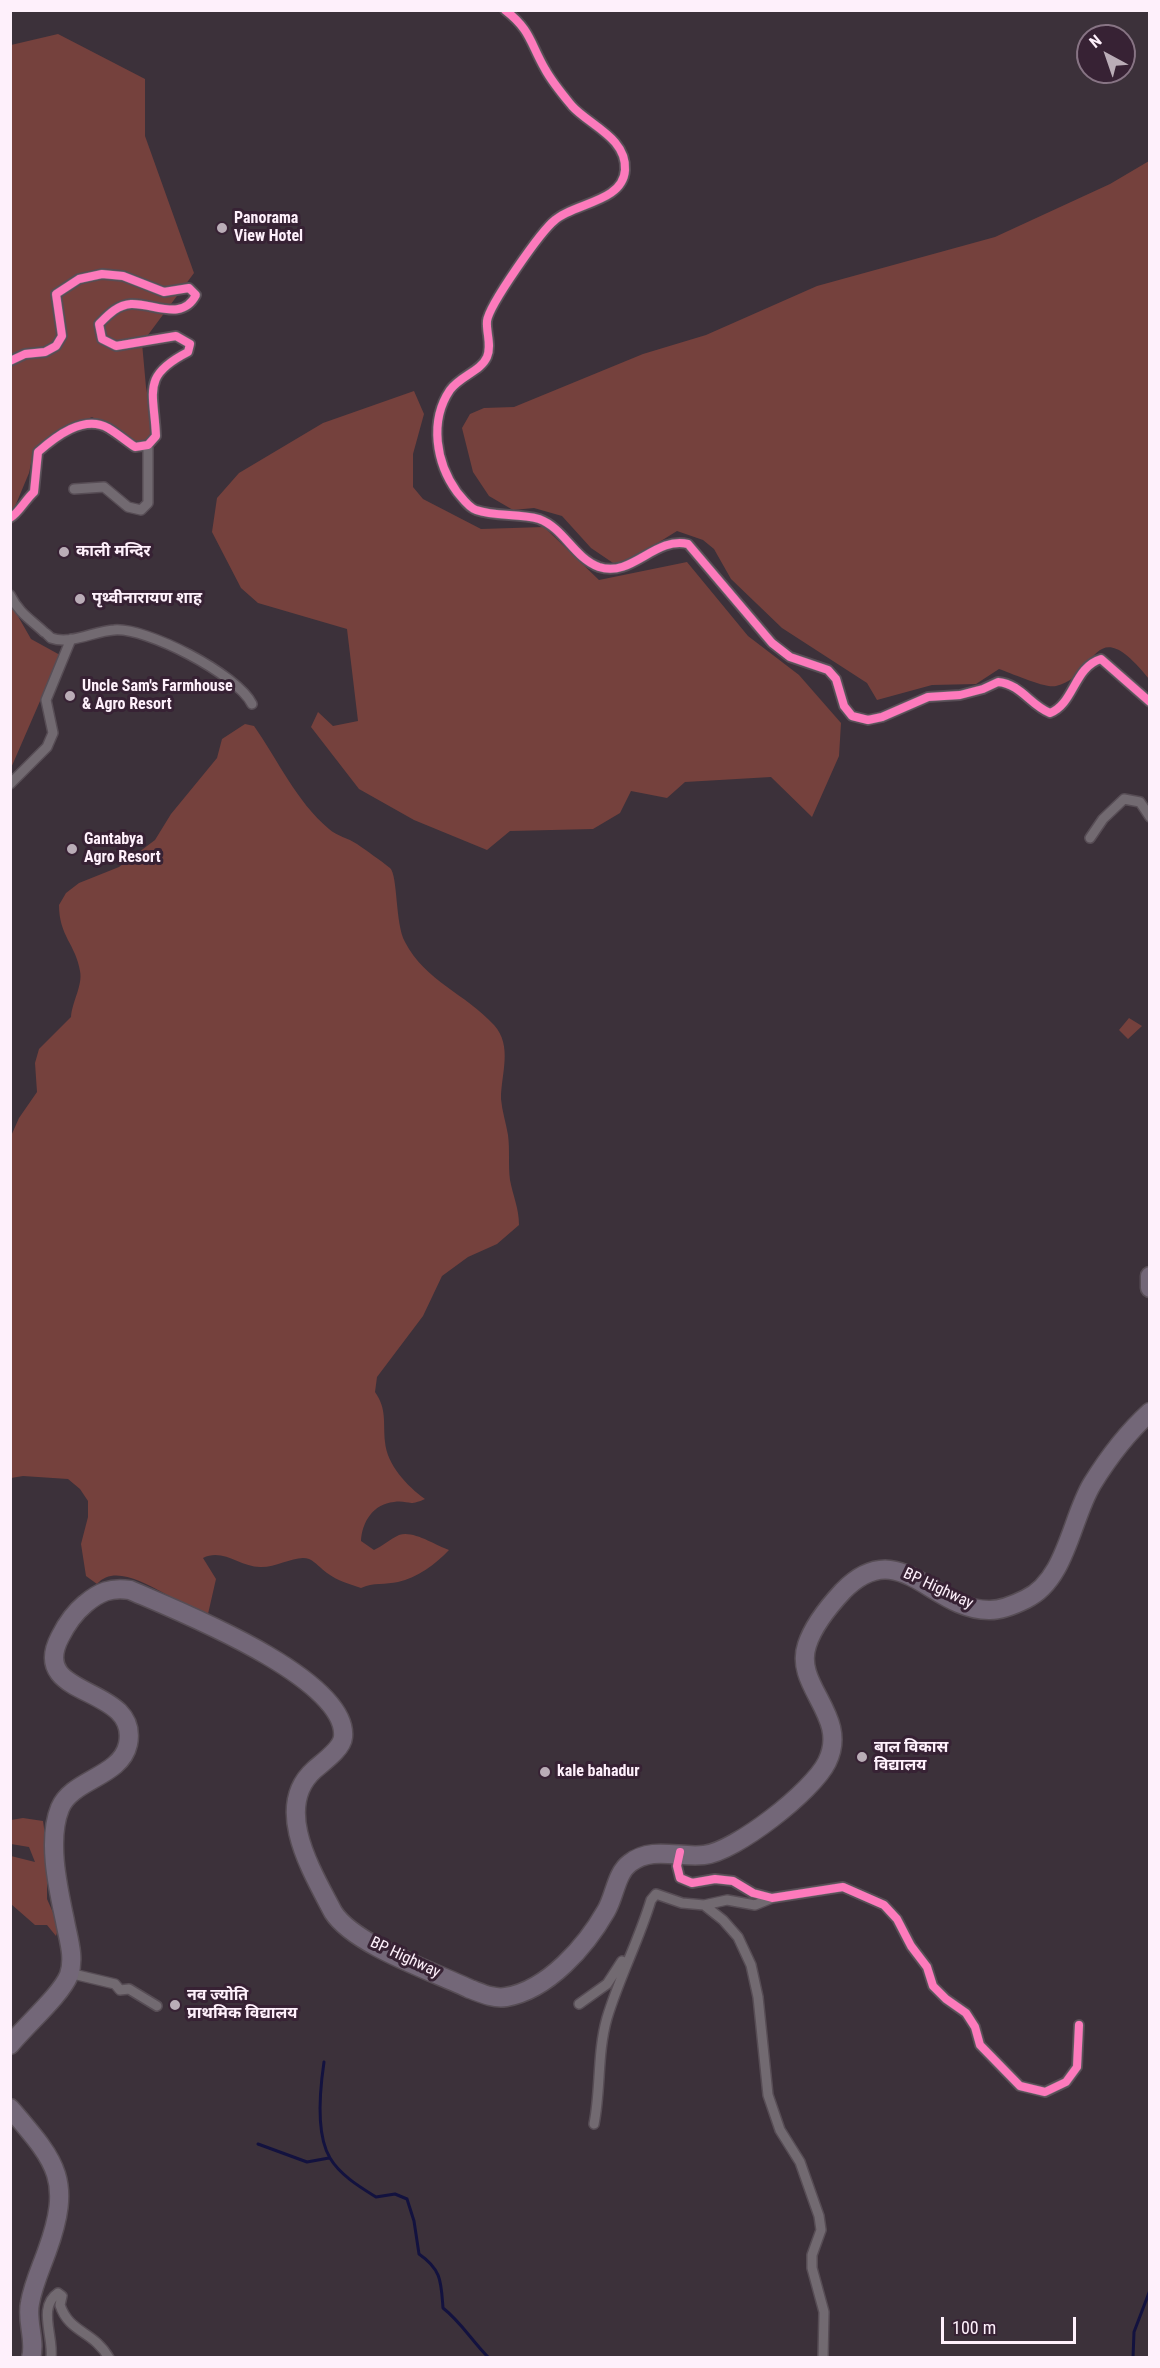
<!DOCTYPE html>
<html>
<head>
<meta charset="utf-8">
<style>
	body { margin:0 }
	#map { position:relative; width:1160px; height:2368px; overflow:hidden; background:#3c313a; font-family:"Roboto Condensed",sans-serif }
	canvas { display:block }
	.frame { position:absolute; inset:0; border:12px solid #fef0fb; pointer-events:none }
	.north { position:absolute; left:1076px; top:24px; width:60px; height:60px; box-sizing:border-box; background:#372234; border:2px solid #877484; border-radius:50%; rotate:320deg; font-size:16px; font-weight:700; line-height:24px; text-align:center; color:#fef0fb }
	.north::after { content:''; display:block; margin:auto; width:21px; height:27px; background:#baadb7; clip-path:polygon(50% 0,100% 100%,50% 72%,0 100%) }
	.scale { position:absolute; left:941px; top:2317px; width:135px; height:27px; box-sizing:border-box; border:3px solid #fef0fb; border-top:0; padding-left:8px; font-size:18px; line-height:21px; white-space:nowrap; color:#fef0fb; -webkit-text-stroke:4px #372234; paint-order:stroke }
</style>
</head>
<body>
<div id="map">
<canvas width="1160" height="2368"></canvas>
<div class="frame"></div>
<div class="north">N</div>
<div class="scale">100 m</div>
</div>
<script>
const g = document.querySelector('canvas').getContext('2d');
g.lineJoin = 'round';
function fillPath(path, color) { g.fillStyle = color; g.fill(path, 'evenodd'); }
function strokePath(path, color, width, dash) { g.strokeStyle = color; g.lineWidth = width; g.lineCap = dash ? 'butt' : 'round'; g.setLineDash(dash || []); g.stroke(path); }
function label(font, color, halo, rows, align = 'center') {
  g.font = font + ' "Roboto Condensed","Noto Sans Devanagari",sans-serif'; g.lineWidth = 6; g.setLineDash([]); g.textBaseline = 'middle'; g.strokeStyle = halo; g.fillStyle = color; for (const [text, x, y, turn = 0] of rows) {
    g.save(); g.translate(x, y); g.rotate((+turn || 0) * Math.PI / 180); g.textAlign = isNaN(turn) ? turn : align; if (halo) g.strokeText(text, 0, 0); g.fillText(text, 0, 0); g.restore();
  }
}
const green = new Path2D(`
	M58,34l87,45v57l49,137 -52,70 4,44 8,45 -7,11 -14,-1 -41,-25 -32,14 -27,23 -4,19 -18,43v-471z
	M1149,161v518c-57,-71 -51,-2 -93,7 -10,3 -45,-13 -57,-17l-23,15 -44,1 -55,15 -10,-17 -85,-55 -51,-49 -17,-30 -11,-9 -26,-9 -58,36 -28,-19 -29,-32 -28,-8 -21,2 -24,-14 -16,-24 -11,-44 8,-14 14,-6 30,-1 129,-53 63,-19 111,-49 178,-49 115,-53z
	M414,391l10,23 -11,40v33l10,12 58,30 63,-2 55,53 88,-18 61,74 51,39 42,48 -2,33 -27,61 -41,-40 -86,5 -18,16 -36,-7 -11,22 -27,16 -83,2 -23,19 -73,-30 -55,-31 -48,-62 7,-15 15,14 25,-5 -11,-92 -89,-26 -17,-15 -29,-56 5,-34 22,-25 84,-50z
	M11,604l20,35 29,16 -49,113z
	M245,724l9,2c24,34 42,75 75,103 8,7 19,9 28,15 10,7 23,16 33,24 8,7 5,56 15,74 20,39 61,52 89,83 19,21 7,49 7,74 1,12 5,24 7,36 2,15 0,30 2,45 3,16 9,28 9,45l-22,19 -29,13 -26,19 -19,40 -46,61 -2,15c12,17 8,30 10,50 2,23 22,44 40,57 -17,8 -16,1 -31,3 -21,2 -32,20 -33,39l13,9c9,-4 16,-11 25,-15 14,-5 36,10 50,15 -13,14 -32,28 -51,32 -12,3 -25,0 -37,6 -12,-4 -23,-7 -34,-15 -6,-4 -11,-11 -18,-14 -12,-5 -33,9 -49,8 -20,0 -37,-19 -57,-9l13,21 -8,35c-29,-5 -86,-59 -111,-30l-11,-8 -5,-32 7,-27v-16l-8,-12 -12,-10 -45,-3 -12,2v-342l8,-18 18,-26 -2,-29 4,-14 32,-32c1,-15 12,-32 9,-46 -4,-26 -21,-35 -21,-66l7,-12 13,-10 40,-16 36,-27 16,-26 46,-56 5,-19z
	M1129,1018l13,8 -14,13 -9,-9z
	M23,1818l20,3 4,28v50l12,27 -3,10 -9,-11h-12l-24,-21v-48l24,6 -6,-15 -18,-3v-24z`);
const stream = new Path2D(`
	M324,2062c-4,27 -9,71 6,96 10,17 30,29 46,39l19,-3 12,5 7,22 5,33c23,16 22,28 24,54 18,14 29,33 46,50
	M258,2144l49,18 22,-4
	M1133,2358l1,-26 16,-42`);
const street = new Path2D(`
	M505,10c26,20 25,33 40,59 7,13 18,26 27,37 17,19 55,32 53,64 -2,32 -51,33 -70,50 -14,11 -66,85 -68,101 -1,12 5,24 0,36 -6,14 -27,19 -37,33 -21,31 -14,73 7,102 5,6 12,16 19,18 20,7 43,3 63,9 25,9 35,39 60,48 33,11 56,-31 89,-23l84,99 18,14 38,13 8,9 8,27 8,10 16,4 14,-3 46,-20 32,-2 23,-6 15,-7c23,2 32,23 52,31 24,-9 24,-46 51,-54l49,43
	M10,361l15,-7 20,-2 11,-6 6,-10 -6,-42 23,-15 23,-5 21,2 41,16 25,-4 7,7c-14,27 -42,8 -65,9 -14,1 -23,11 -32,20l3,15 14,7 60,-10 14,8 -2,8c-47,24 -34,39 -32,84l-8,9 -13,2c-9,-6 -17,-13 -27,-19 -24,-14 -53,9 -70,24l-4,40c-8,7 -16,22 -24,26
	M74,489l30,-2 24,20 13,3 7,-7v-58
	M10,595c9,18 20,24 34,37 1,0 6,5 7,6 20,7 43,-7 63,-8 32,-3 123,44 138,74
	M10,784l37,-37 6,-14 -7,-33 25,-61
	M1090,838l13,-19 21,-20 16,3 10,15
	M679,1854l-2,12 3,12 12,5 23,-4 18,2 20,12 19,5 71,-11 41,18 13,14 14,27 16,21 6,19 13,13 20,14 9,14 5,18 40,41 25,6 21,-10 11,-15 2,-42
	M704,1905l19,15 15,17 13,28 7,32 10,98 12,35 20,32 19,54 2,14 -9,25v13l12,44 -1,46
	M69,1973l46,11 5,6 9,-1 28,17
	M579,2004l28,-20 15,-23
	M594,2124c7,-35 3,-71 13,-106 12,-40 32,-78 44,-118l5,-6 26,9 22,2 23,-5 28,5 17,-7
	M51,2358c3,-21 -14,-51 7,-65l4,3 -2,9c9,28 34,26 49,53`);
const highway = new Path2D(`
	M1150,1276v12
	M10,2045c15,-19 51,-50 59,-70 6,-18 -1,-37 -4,-54 -7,-33 -18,-81 -5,-113 12,-29 61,-31 68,-64 12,-60 -101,-44 -68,-107 6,-12 14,-24 25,-33 14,-12 26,-17 45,-14 46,20 219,88 213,147 -1,12 -20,25 -29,33 -42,38 -1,103 19,142 21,33 99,59 137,77 11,4 23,10 36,8 42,-7 80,-51 100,-86 9,-15 10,-38 24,-48 22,-17 49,-5 74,-8 31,-3 109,-64 123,-93 23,-46 -34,-76 -20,-117 6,-19 23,-40 36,-54 57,-58 89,20 147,19 11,0 26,-6 36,-11 40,-19 45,-80 66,-115 16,-26 35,-51 58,-72
	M10,2108c46,54 63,71 37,143 -6,17 -14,34 -17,52 -4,18 6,37 1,55`);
const cycleway = new Path2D(`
	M505,10c26,20 25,33 40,59 7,13 18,26 27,37 17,19 55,32 53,64 -2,32 -51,33 -70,50 -14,11 -66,85 -68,101 -1,12 5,24 0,36 -6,14 -27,19 -37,33 -21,31 -14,73 7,102 5,6 12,16 19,18 20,7 43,3 63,9 25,9 35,39 60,48 33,11 56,-31 89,-23l84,99 18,14 38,13 8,9 8,27 8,10 16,4 14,-3 46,-20 32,-2 23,-6 15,-7c23,2 32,23 52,31 24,-9 24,-46 51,-54l49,43
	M10,361l15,-7 20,-2 11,-6 6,-10 -6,-42 23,-15 23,-5 21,2 41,16 25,-4 7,7c-14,27 -42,8 -65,9 -14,1 -23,11 -32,20l3,15 14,7 60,-10 14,8 -2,8c-47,24 -34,39 -32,84l-8,9 -13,2c-9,-6 -17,-13 -27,-19 -24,-14 -53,9 -70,24l-4,40c-8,7 -16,22 -24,26
	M680,1852l-3,14 3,12 12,5 23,-4 18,2 20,12 19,5 71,-11 41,18 13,14 14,27 16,21 6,19 13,13 20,14 9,14 5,18 40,41 25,6 21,-10 11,-15 2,-42`);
const markers = [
	[222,228,6,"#baadb7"],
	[64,552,6,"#baadb7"],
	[80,599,6,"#baadb7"],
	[70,696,6,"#baadb7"],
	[72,849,6,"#baadb7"],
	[862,1757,6,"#baadb7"],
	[545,1772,6,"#baadb7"],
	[175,2005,6,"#baadb7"]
];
const poiNames = [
	["Panorama",234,219],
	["View Hotel",234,237],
	["काली मन्दिर",76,552],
	["पृथ्वीनारायण शाह",92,599],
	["Uncle Sam's Farmhouse",82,687],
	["& Agro Resort",82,705],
	["Gantabya",84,840],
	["Agro Resort",84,858],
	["बाल विकास",874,1748],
	["विद्यालय",874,1766],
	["kale bahadur",557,1772],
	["नव ज्योति",187,1996],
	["प्राथमिक विद्यालय",187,2014]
];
const streetNames = [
	["BP Highway",938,1589,25],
	["BP Highway",405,1958,25]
];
fillPath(green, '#75413d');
strokePath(stream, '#13123f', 3);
strokePath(street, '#574d55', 12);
strokePath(highway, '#574d55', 21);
strokePath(street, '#726a71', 9);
strokePath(highway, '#736778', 18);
strokePath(cycleway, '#fd7abc', 8);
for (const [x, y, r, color] of markers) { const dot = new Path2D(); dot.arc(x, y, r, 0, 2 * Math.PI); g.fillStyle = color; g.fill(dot); strokePath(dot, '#372234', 2); }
label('bold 16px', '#fef0fb', '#372234', poiNames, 'left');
label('16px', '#fef0fb', '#372234', streetNames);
</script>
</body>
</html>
